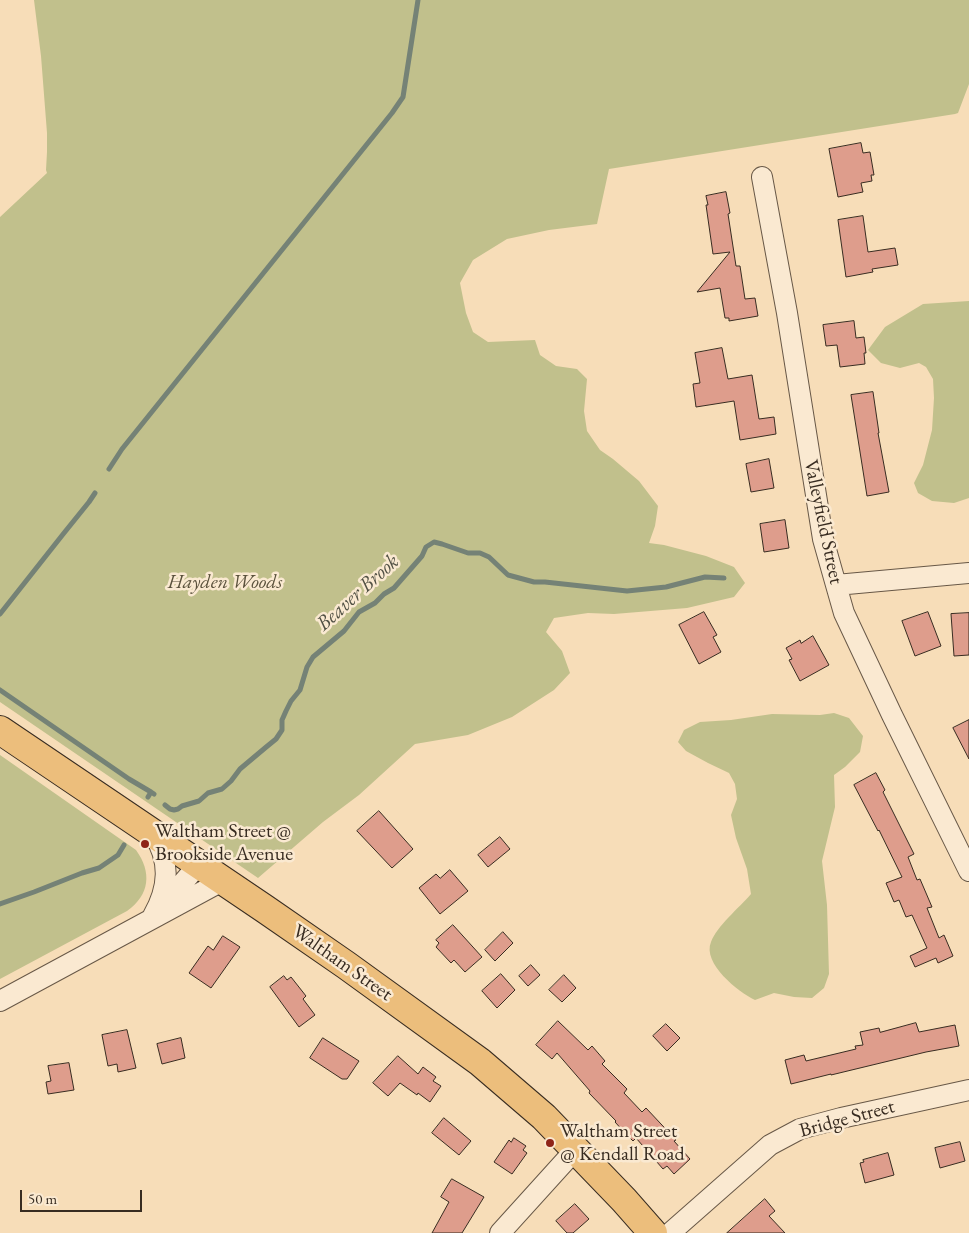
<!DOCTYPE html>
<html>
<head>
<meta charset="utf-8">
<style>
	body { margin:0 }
	#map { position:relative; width:969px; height:1233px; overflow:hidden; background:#f7ddb8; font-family:"EB Garamond",serif }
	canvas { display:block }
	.scale { position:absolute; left:20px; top:1190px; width:122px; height:22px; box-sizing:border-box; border:2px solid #382c21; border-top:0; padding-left:6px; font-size:15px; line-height:18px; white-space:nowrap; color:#382c21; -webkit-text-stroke:4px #fae9d1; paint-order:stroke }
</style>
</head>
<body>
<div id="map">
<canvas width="969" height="1233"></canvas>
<div class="scale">50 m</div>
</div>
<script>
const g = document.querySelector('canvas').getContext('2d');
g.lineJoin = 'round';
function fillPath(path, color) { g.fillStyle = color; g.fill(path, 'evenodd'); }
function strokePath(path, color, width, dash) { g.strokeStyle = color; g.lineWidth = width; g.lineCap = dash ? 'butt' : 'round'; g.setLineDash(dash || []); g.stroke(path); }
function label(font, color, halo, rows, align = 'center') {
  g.font = font + ' "EB Garamond",serif'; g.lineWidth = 5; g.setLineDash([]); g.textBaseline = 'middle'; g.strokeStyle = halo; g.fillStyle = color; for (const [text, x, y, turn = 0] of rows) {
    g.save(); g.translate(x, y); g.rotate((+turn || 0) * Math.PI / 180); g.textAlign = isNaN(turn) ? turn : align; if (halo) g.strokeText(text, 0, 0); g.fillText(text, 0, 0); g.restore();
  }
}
const green = new Path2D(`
	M34,0h935v84l-11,29 -3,1 -346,55 -12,55 -48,6 -42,9 -34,21 -13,23 6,30 7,19 15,10 47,-2 5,15 16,11 21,3 10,10 -3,32 3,20 13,19 13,9 26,22 19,25 -3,20 -6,17 15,2 42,11 28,11 11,16 -11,14 -47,11 -73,6 -26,-1 -34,5 -8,14 16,19 8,22 -16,17 -42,27 -44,18 -53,9 -56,51 -36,27 -65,56 -258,-176v-485l47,-44 -1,-3 1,-18v-19l-6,-77z
	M969,301v197l-15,5 -22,-2 -14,-8 -4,-10 9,-18 9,-35 2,-32 -1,-19 -7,-12 -7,-4 -19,5 -19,-5 -13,-13 17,-23 38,-23z
	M834,713l15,5 14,18 -3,16 -15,15 -11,8 1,32 -13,54 5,44 2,69 -5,14 -12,10 -18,-1 -20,-4 -19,7c-17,-8 -53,-37 -44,-58 6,-16 28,-34 40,-48l-4,-25 -11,-31 -5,-23 6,-16 -2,-15 -6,-11 -21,-10 -22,-12 -8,-9 6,-12 16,-8 31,-2 41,-6 48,1z
	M0,755l136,95c16,22 14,45 -9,61l-127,68z`);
const stream = new Path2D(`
	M109,469l13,-20 270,-336 11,-16 15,-97
	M0,614l64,-81 25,-31 6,-9
	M0,690l129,89 22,13
	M148,797l3,-5 3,2
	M165,805l5,4 4,1 4,-1 4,-3 17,-5 9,-8 14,-4 9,-8 9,-12 25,-21 11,-9 6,-9v-10l4,-9 5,-10 9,-11 7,-23 6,-10 31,-26 15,-19 16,-9 9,-9 10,-6 28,-32 4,-9 8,-5 8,2 26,9h12l9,4 19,18 26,7h11l82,9 39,-4 39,-10 19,1
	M0,904l34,-12 48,-19 17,-5 19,-13 6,-10`);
const building = new Path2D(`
	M861,143l2,10 7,-1 4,23h-3l1,6 -11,2 2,9 -25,5 -9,-48z
	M726,192l4,21 -2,1 8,52h4l5,33 10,-1 3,18 -29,5v-3h-4l-5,-30 -23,4 33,-40 -17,2 -7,-49h2l-2,-9z
	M863,216l5,36 27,-4 3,17 -26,4 1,3 -27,5 -8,-57z
	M854,321l2,17 8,-1 2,16h-2l1,11 -25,3 -3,-22 -11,1 -3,-21z
	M722,348l6,31 24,-4 7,44 15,-2 2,17 -36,6 -6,-39 -38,6 -3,-23 7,-1 -5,-30z
	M873,392l6,41h-1l11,59 -22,4 -16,-101z
	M769,459l5,29 -23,4 -5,-28z
	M785,520l4,28 -25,4 -4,-28z
	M704,612l13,23 -4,2 8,15 -22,12 -20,-39z
	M928,612l13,34 -26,10 -13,-35z
	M969,613v42l-15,1 -3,-42z
	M813,636l16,29 -29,16 -11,-21 3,-1 -6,-11 14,-8 1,3z
	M969,720v39l-16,-31z
	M876,773l9,17 -2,2 31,62 -6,3 9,23 3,-1 12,28 -5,1 12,30 5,-3 9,21 -15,7 -2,-5 -21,9 -5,-11 17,-8 -15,-33 -6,2 -7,-17 -5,2 -8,-19 16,-6 -23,-47 -1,1 -24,-46z
	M379,811l34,38 -21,19 -35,-37z
	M500,837l10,12 -22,18 -10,-12z
	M450,870l18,21 -28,23 -21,-26 17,-14 4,4z
	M453,925l29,32 -17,15 -11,-12 -3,3 -15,-16 3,-4 -3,-3z
	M503,932l10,11 -18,18 -10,-11z
	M223,936l17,11 -29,41 -22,-15 19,-27 5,4z
	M531,965l9,10 -12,11 -9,-10z
	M501,974l14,16 -18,18 -15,-17z
	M564,975l12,13 -14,14 -13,-12z
	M284,976l3,4 4,-3 15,19 -3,3 12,16 -16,12 -29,-40z
	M558,1021l30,29 4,-4 13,15 -3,3 25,25 -3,4 18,19 4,-4 30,32 -2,1 16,18 -16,15 -7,-8 -4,3 -27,-31 -3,3 -8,-8 -10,-11 1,-1 -27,-28 1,-2 -33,-38 -5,6 -16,-14z
	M916,1023l3,9 36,-7 4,21 -33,6 -95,23v-1l-40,10 -6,-24 19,-5 2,6 50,-12 -1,-3 8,-1 -3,-13 19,-4 1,4z
	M666,1024l14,14 -13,13 -14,-15z
	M127,1030l9,38 -18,4 -1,-8 -9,2 -6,-31z
	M181,1038l4,20 -23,6 -5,-20z
	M323,1038l36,23 -12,18h-5l-32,-21z
	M398,1056l20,18 5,-7 13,10 -3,4 8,5 -11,16 -12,-9 -1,2 -17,-12 -12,13 -15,-13z
	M69,1063l5,27 -26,4 -2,-12 5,-1 -3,-15z
	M444,1118l27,23 -12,14 -27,-22z
	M514,1138l12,8 -3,4 4,3 -15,21 -18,-12 15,-22 2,2z
	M960,1142l5,19 -25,7 -5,-20z
	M888,1153l6,22 -29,8 -5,-20 4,-1 -1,-2z
	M452,1179l32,18 -22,36h-30l17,-31 -8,-5z
	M765,1199l10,12 -6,5 16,17h-58z
	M575,1204l14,15 -16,14h-6l-11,-12z`);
const minor = new Path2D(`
	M762,177l25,136 36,226 13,46 8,28 48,102 77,156
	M836,585l133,-12
	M153,833c18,28 16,55 0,83
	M161,908l38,-44
	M0,1001l224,-121
	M500,1233l76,-84
	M670,1233l100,-88 30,-16 41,-11 128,-28`);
const primary = new Path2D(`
	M0,730l265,179 81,56 134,97 64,55 80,83 29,33`);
const markers = [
	[145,844,5,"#8f2418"],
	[550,1143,5,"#8f2418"]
];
const streetNames = [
	["Valleyfield Street",823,522,78],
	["Waltham Street",342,963,35],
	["Bridge Street",847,1119,-15]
];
const parkNames = [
	["Hayden Woods",225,583]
];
const poiNames = [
	["Waltham Street @",155,832],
	["Brookside Avenue",155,855],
	["Waltham Street",560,1132],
	["@ Kendall Road",560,1155]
];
const waterNames = [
	["Beaver Brook",358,593,-42]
];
fillPath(green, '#c1c08c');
strokePath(stream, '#758276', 5);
fillPath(building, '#de9d8c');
strokePath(building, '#382c21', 1);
strokePath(minor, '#685847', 22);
strokePath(primary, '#382c21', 30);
strokePath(minor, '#fae9d1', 20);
strokePath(primary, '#ecbe7c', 28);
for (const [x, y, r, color] of markers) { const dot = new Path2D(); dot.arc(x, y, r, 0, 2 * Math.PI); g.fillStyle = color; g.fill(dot); strokePath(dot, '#fae9d1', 2); }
label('20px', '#382c21', '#fae9d1', streetNames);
label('italic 20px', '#5a513c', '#fae9d1', parkNames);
label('20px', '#382c21', '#fae9d1', poiNames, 'left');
label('italic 21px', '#515044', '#fae9d1', waterNames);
</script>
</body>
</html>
